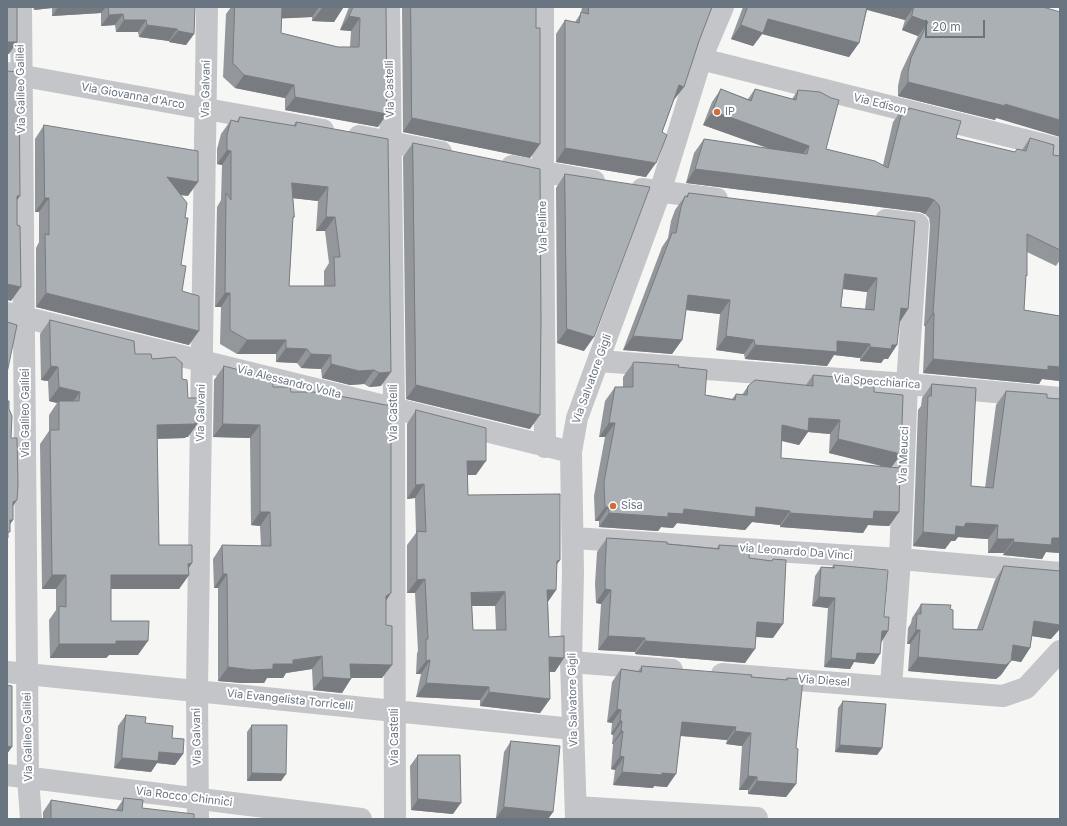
<!DOCTYPE html>
<html>
<head>
<meta charset="utf-8">
<style>
	body { margin:0 }
	#map { position:relative; width:1067px; height:826px; overflow:hidden; background:#f6f6f4; font-family:Inter,sans-serif }
	canvas { display:block }
	.frame { position:absolute; inset:0; border:8px solid #697481; pointer-events:none }
	.scale { position:absolute; left:925px; top:20px; width:60px; height:18px; box-sizing:border-box; border:2px solid #697481; border-top:0; padding-left:5px; font-size:12px; line-height:14px; white-space:nowrap; color:#697481; -webkit-text-stroke:3px #fff; paint-order:stroke }
</style>
</head>
<body>
<div id="map">
<canvas width="1067" height="826"></canvas>
<div class="frame"></div>
<div class="scale">20 m</div>
</div>
<script>
const g = document.querySelector('canvas').getContext('2d');
g.lineJoin = 'round';
function strokePath(path, color, width, dash) { g.strokeStyle = color; g.lineWidth = width; g.lineCap = dash ? 'butt' : 'round'; g.setLineDash(dash || []); g.stroke(path); }
function fillPath(path, color) { g.fillStyle = color; g.fill(path, 'evenodd'); }
function label(font, color, halo, rows, align = 'center') {
  g.font = font + ' Inter,sans-serif'; g.lineWidth = 4; g.setLineDash([]); g.textBaseline = 'middle'; g.strokeStyle = halo; g.fillStyle = color; for (const [text, x, y, turn = 0] of rows) {
    g.save(); g.translate(x, y); g.rotate((+turn || 0) * Math.PI / 180); g.textAlign = isNaN(turn) ? turn : align; if (halo) g.strokeText(text, 0, 0); g.fillText(text, 0, 0); g.restore();
  }
}
const minor = new Path2D(`
	M21,7l7,771 3,41
	M389,7l5,401 1,411
	M543,7v166l2,274
	M701,59l359,90
	M7,73l316,57
	M359,136l82,16
	M512,166l82,15
	M642,189l75,10
	M886,220l32,4 -11,160 -7,175 -9,128
	M7,313l564,139
	M599,361l308,23 153,14
	M573,538l327,21 160,14
	M571,662l101,8
	M7,672l566,57
	M722,674l281,22 23,-8 34,-37
	M7,775l354,44
	M576,807l181,11
	M198,819l-1,-128 10,-684`);
const tertiary = new Path2D(`
	M576,819l-5,-157 2,-91 -2,-119 6,-34 83,-226 41,-133 22,-52`);
const wall = new Path2D(`
	M33,7h162l-1,27 -8,11 -17,-3v-1l-30,-4 -1,-5h-22l-1,-7 -14,1v-13l-49,3v-8l-18,2z
	M231,7h112v1l-9,14 -22,-1v-4l-30,1 -1,15 57,14h12l1,-16 -11,-1 9,-23h37l-8,120 -93,-17v-12l-50,-10 -12,-11 3,-63z
	M402,7h134v21l4,116 -10,14 -127,-26z
	M582,7h130l-38,93 -28,77 -90,-15v-128l9,-14 10,2 6,-9z
	M743,7h300l-48,113 -97,-24v-10l3,-14 17,-36 -16,-6 3,-10 -38,-10 -8,33 -10,14 -87,-23 -9,12 -22,-7z
	M721,89l27,10 7,-10 37,10 6,-9 28,59 57,16 10,-43 10,-14 5,1 1,-1 47,30 59,14 7,-2 8,-12 23,17 7,1v104l-4,6 -29,-14 -3,58 36,6v65l-18,-2 -3,5 -116,-11 2,-47h-1l6,-101 -1,-7 -4,-4 -5,-2 -234,-29 8,-30 10,-14 66,10 -67,-24 9,-23z
	M240,117l53,9 3,-4 92,17 -7,247 -12,1 -5,-3 -14,1 -28,-7 -1,-9 -20,-1 -4,-5 -21,-1v-8h-39l-17,-10 1,-37h-6l2,-100 4,-7 1,-35 -5,-1v-15l4,-15 10,-14 6,1zM293,198l25,3 -2,30h9l4,32 -5,8v15h-35l4,-67 1,-2z
	M44,125l144,71 -7,-1 4,23 -4,47 1,26 7,54 -153,-38v-59l3,-6v-30h-4v-73z
	M413,143l117,286 -124,-30 -3,-242z
	M565,174l19,177 -27,-8 -1,-155z
	M689,193l226,28 -7,88 -8,13 -12,37h-4l-3,4 -21,-2v-3l-26,-3 -7,11 -82,-7 -1,-5 -28,-4 4,-36 -34,-4 -4,30 -10,14 -49,-4 39,-103 6,-9 3,-17 4,-11 10,-14h1zM843,289l24,3 -2,17 -24,-2z
	M50,320l85,34 17,5 30,20 6,58h-2l-1,1 -28,1 2,106 33,18 -4,6 1,6 -10,14h-68v32l27,34h-29l-3,3h-56l-1,-38 7,-10v-21h-14l-2,-145 9,-13v-16l8,-12 -8,-2 -1,-20 -7,-1 -1,-46z
	M633,363l45,4 27,28 27,4 4,-5 6,1 6,-9 58,-1 7,-10 61,17 18,75 6,1 2,-4 -1,48 -10,14 -21,-1 -5,8 -83,-6v-2l-28,-3 -7,8 -68,-7 -4,5 -12,-1 -3,4 -59,-4v-6h-4l-1,-25 11,-59h-6l6,-36 10,-14h8v-10zM808,432l22,2 -1,19 56,14 -104,-9v-17l18,4z
	M224,366l38,14 11,7 18,5 95,209 -4,77h-31l-9,15 -29,-3 -1,-21 -26,4 -3,5h-16l-3,5h-22l-24,-2v-93h-4l-1,-29 9,-14 39,1 -1,-20 -9,-1 -1,-87 -37,-1 1,-57z
	M932,384l39,102 14,2 11,-83 10,-14 41,7 13,1v154l-14,-1 -4,7 -39,-4 1,-2h-16v-14l-30,-2 -3,4h-4l-6,8 -32,-3 5,-136 3,-4 1,-8z
	M416,410l60,65h-8v20l92,65 -4,5v25l-8,12 1,35 6,35h-6l1,27 -10,14 -60,-7v-6l-64,-3 5,-23h-5l1,-21 1,-2 -3,-58h-8v-48l9,-12 -1,-35 -8,1v-75zM472,606h23l1,24h-23z
	M607,538l110,10 2,-3 30,13 24,80 -17,-1 -11,26 -110,-9v-2l-37,-2 3,-46 -5,-1 -1,-19 2,-32z
	M834,565l50,52 4,14 -6,10 -8,23 -20,-2 -4,7 -26,-2 4,-59 -16,-2 3,-30 6,-9h11z
	M1004,566l47,73 -19,-3 -2,12 -9,14 -10,-2 -10,15 -5,4 -88,-8 2,-27h-3l1,-16 3,-5 1,-5 9,-14 29,5 3,20h24l18,-49z
	M642,666l143,14 2,-2 9,70v36l-10,13 -38,-3v-4h-9l3,-44 -16,-2 1,-4 -47,-4 -13,51 -13,-1 -1,2 -40,-3 2,-15 -4,-1 2,-25h-1l1,-9 -2,-1 1,-11 -5,-1 5,-40 9,-13 17,2z
	M843,701l39,47 -5,7 -42,-3 3,-44z
	M126,715l19,8 27,15 11,16 -8,11 -18,-2 -6,9 -37,-4 4,-42z
	M252,725l34,49 -5,7h-34v-49z
	M511,741l42,71 -5,7h-43l-9,-1 8,-66z
	M418,755l35,59 -42,-4 -1,-44z
	M124,798l18,10 52,11h-151v-7l8,-12 65,10z`);
const shadedWall = new Path2D(`
	M36,7h17l-1,1 -18,2z
	M58,7h48l-5,6 -49,3z
	M280,7h39l-7,10 -40,2z
	M861,7h53l-9,13 -44,-12z
	M322,8h21l-9,14 -22,-1z
	M123,14l-8,11 -14,1 8,-11z
	M349,16l11,2 -9,13 -11,-1z
	M912,16l16,6 -10,14 -16,-6z
	M768,19l91,24 -10,14 -87,-23 -9,12 -22,-7 10,-14z
	M124,20h22l-8,12h-22z
	M147,25l30,4 -8,12 -30,-4z
	M178,31l16,3 -8,11 -17,-3z
	M7,42h10l-8,12h-2z
	M244,75l50,10 -9,13 -50,-10z
	M908,82l97,22 55,16v17l-64,-19 -1,2 -97,-24z
	M679,85l5,2 -10,13z
	M295,97l92,17 -9,13 -93,-17z
	M713,111l96,35 -10,13 -96,-34z
	M412,118l128,26 -10,14 -127,-26z
	M565,148l91,15 -10,14 -90,-15z
	M227,150l4,1 -9,14 -5,-1z
	M695,169l234,29 5,2 -9,14 -5,-2 -234,-29z
	M167,177l31,5 -10,14 -31,-5z
	M292,183l36,4 -10,14 -36,-4z
	M17,196h3l-10,14z
	M45,198h4l-10,14h-4z
	M326,217h9l-10,14h-9z
	M845,274l32,4 -10,14 -32,-4z
	M7,284l14,3 -10,14 -4,-1z
	M46,293l153,38 -10,14 -153,-38z
	M225,293h5l-9,14h-6z
	M688,295l42,5 -10,14 -42,-5z
	M901,308l7,1 -9,14z
	M933,313h1l-9,13h-1z
	M567,329l27,8 -10,14 -27,-8z
	M633,336l49,4 -10,14 -49,-4z
	M726,336l28,4 -10,14 -28,-4z
	M247,340h39l-10,14h-39z
	M837,341l33,3 -10,14 -26,-3 -7,11 -82,-7 10,-14z
	M892,345h5l-9,14h-4l-3,4 -21,-2 10,-14z
	M286,348l21,1 -10,14 -21,-1z
	M311,354l20,1 -10,14 -20,-1z
	M933,359l127,8v14l-18,-2 -3,5 -116,-11z
	M331,364l43,6 -10,14 -14,1 -28,-7z
	M51,366l7,1 -10,14 -7,-1z
	M391,372l-10,14 -12,1 10,-14z
	M416,385l124,30 -10,14 -124,-30z
	M59,387l21,5 -10,14 -11,-5 -2,2 -8,-2z
	M809,418l31,2 -10,14 -22,-2 -9,13 -27,-7 10,-13z
	M198,423l-10,14h-2l-1,1 -38,1 10,-14z
	M609,423h6l-10,14h-6z
	M223,424l37,1 -10,13 -37,-1z
	M838,439l63,15 -10,14 -62,-15z
	M467,461h19l-10,14h-18z
	M424,484l-9,14 -8,1 9,-14z
	M17,500l-9,14 5,-12z
	M605,507h4l-10,14h-4z
	M756,507l34,4 -10,14 -28,-3 -7,8 -68,-7 -4,5 -12,-1 -3,4 -59,-4 10,-14h59l16,-4z
	M874,511l25,1 -10,14 -21,-1 -5,8 -83,-6 10,-14z
	M260,512h10l-10,14 -9,-1z
	M10,520h3l-6,9z
	M966,523l32,2 -10,14 -30,-2 -3,4h-4l-6,8 -32,-3 10,-14 33,-6z
	M1052,538h8v15l-14,-1 -4,7 -39,-4 10,-13z
	M997,539h17l-10,14h-16z
	M560,560l-10,14 7,-13z
	M192,563l-8,12h5l-10,14h-78l10,-14 77,-11z
	M223,574h4l-9,14h-4z
	M52,575h14l-10,14h-14z
	M425,579l-10,14h-8l10,-13z
	M605,589l6,1 -10,14 -5,-1z
	M547,590h9l-10,14z
	M505,592l-10,14h-34l10,-13z
	M391,593l-9,14 4,-11z
	M819,597l16,1 -7,10 -16,-2z
	M1034,621l26,4v4l-9,10 -26,-4z
	M757,622l26,2 -10,14 -26,-2z
	M916,630h4l-10,14h-3z
	M882,631h6l-6,10z
	M608,636l37,2 -10,14 -37,-2z
	M116,641h32l-10,14h-29l-3,3h-56l9,-14z
	M645,641l110,8 -10,14 -110,-9z
	M1013,645l17,3 -9,14 -18,-3z
	M857,653l23,1 -6,10 -20,-2 -4,7 -26,-2 7,-9z
	M322,656l-10,13 -26,4 -3,5h-16l-3,5h-22l-24,-2 10,-14 45,-3z
	M549,657l15,1 -9,14 -16,-1z
	M918,657l93,4 -10,14 -5,4 -88,-8z
	M430,660l-9,14h-5l10,-13z
	M350,664l42,1 -10,13h-42z
	M323,677l28,2 -9,14 -29,-3z
	M426,683l63,4 -9,13 -64,-3z
	M489,692l61,7 -10,14 -60,-7z
	M617,709l4,1 -9,13 -5,-1z
	M620,721h2l-9,14 -2,-1z
	M682,722l54,5 -9,13 -55,-5z
	M621,731h2l-10,13h-1z
	M735,731l16,2 -9,13 -16,-2z
	M840,745l42,3 -5,7 -42,-3z
	M7,746l5,1 -5,7z
	M159,752l24,2 -8,11 -18,-2 -6,9 -37,-4 8,-10z
	M620,756l4,1 -9,13 -4,-1z
	M622,772l40,1 14,1 -9,13 -13,-1 -1,2 -40,-3z
	M252,773l34,1 -5,7h-34z
	M748,776l9,1 -9,13h-9z
	M757,781l39,3 -10,13 -38,-3z
	M418,799l43,4 -8,11 -42,-4z
	M504,807l49,5 -5,7h-43l-9,-1z`);
const building = new Path2D(`
	M7,7h10v35h-10z
	M109,7h86l-1,27 -16,-3 -1,-2 -30,-4 -1,-5h-22l-1,-6 -14,1z
	M235,7h47l-1,26 57,14h21l1,-29 -11,-2 4,-9h33l1,107 -92,-17 -1,-12 -50,-10 -11,-12z
	M322,7h21v1h-21z
	M411,7h125v21h4v116l-128,-26z
	M589,7h123l-13,34 -15,46 -5,-2 -17,47 5,3 -11,28 -91,-15v-128l14,3 2,-11 7,2z
	M748,7h119l-8,36 -91,-24 -5,14 -22,-8z
	M914,7h129l17,5v108l-55,-16v2l-97,-24v-10l3,-14 17,-36 -16,-6z
	M7,71l12,1 1,124h-3v29l3,1 1,61 -14,-3z
	M721,89l30,12 4,-12 41,11 2,-10 22,2 11,6 8,2 -13,49 49,12 13,7 15,-60 6,2v-2l52,13 -5,17 59,14 2,-3 9,2 4,-13 24,7 -1,10 7,1v94l-33,-16v42l-1,-1 -2,35 36,6v51l-12,-1v4l-115,-11 1,-46h-1l7,-102 -1,-6 -5,-5 -5,-2 -234,-29 9,-30 103,15 2,-8 -96,-35z
	M240,117l56,9v-4l92,17 3,233 -12,1 -5,-3 -15,1 -28,-7v-9l-20,-1 -4,-5 -21,-1v-8h-39l-17,-10v-37h-5l1,-100 5,7v-49l-4,-1v-15l4,-15 7,2zM292,183l36,4 -2,30h9l5,40h-6l1,29h-46l4,-69h1z
	M44,125l154,26v31l-31,-5 20,26 -2,15h3l-7,47 5,1 -4,25 17,5v35l-153,-38 -1,-59 4,1v-37h-4z
	M413,143l127,26 1,152 -1,94 -124,-30z
	M565,174l85,13 -56,150 -27,-8z
	M689,193l226,28 -7,88 -7,-1 -4,37h-5l-1,4 -21,-2v-3l-33,-3v11l-82,-7 -1,-5 -28,-4 4,-36 -42,-5 -6,45 -49,-4 39,-103h4l5,-26 4,-11 2,1zM845,274l32,4 -3,32 -33,-3z
	M50,320l84,21 1,13h16l1,5 23,-2 7,6v16l5,1 1,18h10v25h-3v1l-38,1 2,120h33v18l-4,1 1,11h-78v46h38l-1,20h-32v3h-57v-38l7,1v-32h-14l-2,-145h9v-29h20l1,-9 -21,-5 -1,-20 -7,-1z
	M7,322l10,3 -10,48z
	M635,362l44,3 -1,2 29,3 -2,25 30,5 1,-6 11,1 1,-9 7,-6 58,6v-11l22,2v4l39,4v7l29,3 -2,59 -63,-15 2,-19 -31,-2 -1,13 -26,-6 -1,33 119,10v-4l-1,48 -25,-1 -1,8 -83,-6v-2l-34,-4 -1,10 -71,-8 -1,5 -15,-1v4l-59,-4v-6h-4l-1,-25 11,-59h-6l6,-36h18v-24z
	M224,366l38,10v4l11,3v4h17l1,5h28l72,14v187l-5,3v29l6,1v39l-42,-1 1,15 -28,-2 -1,-21 -29,4v4h-20v5l-21,1 -24,-3 -1,-93h-4l-1,-29 49,1 -1,-34h-10v-87l-37,-1z
	M932,384l44,4 -5,98 22,2 13,-97 41,3v4l13,1v139h-8l-1,7 -38,-3 1,-3h-17l1,-14 -32,-2 -2,4 -8,-1 -1,9 -32,-3 5,-136h3z
	M7,401h2v8l3,7 -1,22h6l1,47 -1,15 -4,2v18h-3v12h-2v6h-1z
	M416,410l70,18v33h-19l1,34 92,-1v66l-3,1 -1,29h-9l2,47 15,-1v22l-15,-1 1,42 -61,-7v-5l-63,-4 4,-23 -4,1v-22h2l-3,-60 -8,1v-49l9,1 -2,-48 -8,1zM505,592l1,38h-33l-2,-37z
	M607,538l60,4v2l52,5v-4l31,2 -1,11 23,3 1,-2 13,1 -3,64 -26,-2 -2,27 -110,-8v-3l-37,-2 3,-46 -6,-1v-19z
	M834,565l54,5 -4,47h5l-1,14h-6l-2,23 -23,-1 -1,7 -25,-2 4,-60 -16,-1 2,-30 13,1z
	M1004,566l56,5v54l-26,-4 -4,27 -17,-3 -2,16 -5,4 -88,-8 2,-27h-4l1,-16h4v-10l30,1 -1,4 3,1v19l29,1z
	M642,666l110,9 -1,2 36,3v-2l16,1 -7,69 2,1 -2,35 -39,-3v-4l-9,-1 3,-43 -16,-2 1,-4 -54,-5 -6,52 -14,-1v2l-40,-3 2,-15 -4,-1 3,-25h-2l1,-10h-2l1,-11 -4,-1 4,-40 20,3z
	M7,685l5,1v61l-5,-1z
	M843,701l43,3 -4,44 -42,-3z
	M126,715l20,2 -1,6 28,3 -1,12 12,1 -1,15 -24,-2 -1,9 -36,-3z
	M252,725h35l-1,49 -34,-1z
	M511,741l49,5 -7,66 -49,-5z
	M418,755h42l1,48 -43,-4z
	M124,798l19,2 -1,8 52,6v5h-143v-19l71,11z`);
const markers = [
	[717,112,4,"#ce6d3c"],
	[613,506,4,"#ce6d3c"]
];
const streetNames = [
	["Via Galileo Galilei",21,89,-91],
	["Via Galvani",206,89,-89],
	["Via Castelli",390,89,-91],
	["Via Giovanna d'Arco",133,96,10],
	["Via Edison",880,104,14],
	["Via Felline",543,227,-91],
	["Via Salvatore Gigli",592,379,-70],
	["Via Alessandro Volta",289,382,14],
	["Via Specchiarica",877,382,4],
	["Via Galileo Galilei",26,413,-90],
	["Via Galvani",201,413,-89],
	["Via Castelli",394,413,-90],
	["Via Meucci",904,455,-88],
	["via Leonardo Da Vinci",796,552,4],
	["Via Diesel",824,681,4],
	["Via Evangelista Torricelli",290,700,6],
	["Via Salvatore Gigli",573,700,-91],
	["Via Galileo Galilei",28,737,-91],
	["Via Galvani",197,737,-91],
	["Via Castelli",395,737,-90],
	["Via Rocco Chinnici",184,797,7]
];
const poiNames = [
	["IP",725,112],
	["Sisa",621,506]
];
strokePath(minor, '#c3c5c8', 22);
strokePath(tertiary, '#c3c5c8', 22);
fillPath(wall, '#93979c');
fillPath(shadedWall, '#787b7f');
fillPath(building, '#abb0b5');
strokePath(building, '#787b7f', 1);
for (const [x, y, r, color] of markers) { const dot = new Path2D(); dot.arc(x, y, r, 0, 2 * Math.PI); g.fillStyle = color; g.fill(dot); strokePath(dot, '#fff', 1.5); }
label('11px', '#697481', '#fff', streetNames);
label('11px', '#697481', '#fff', poiNames, 'left');
</script>
</body>
</html>
